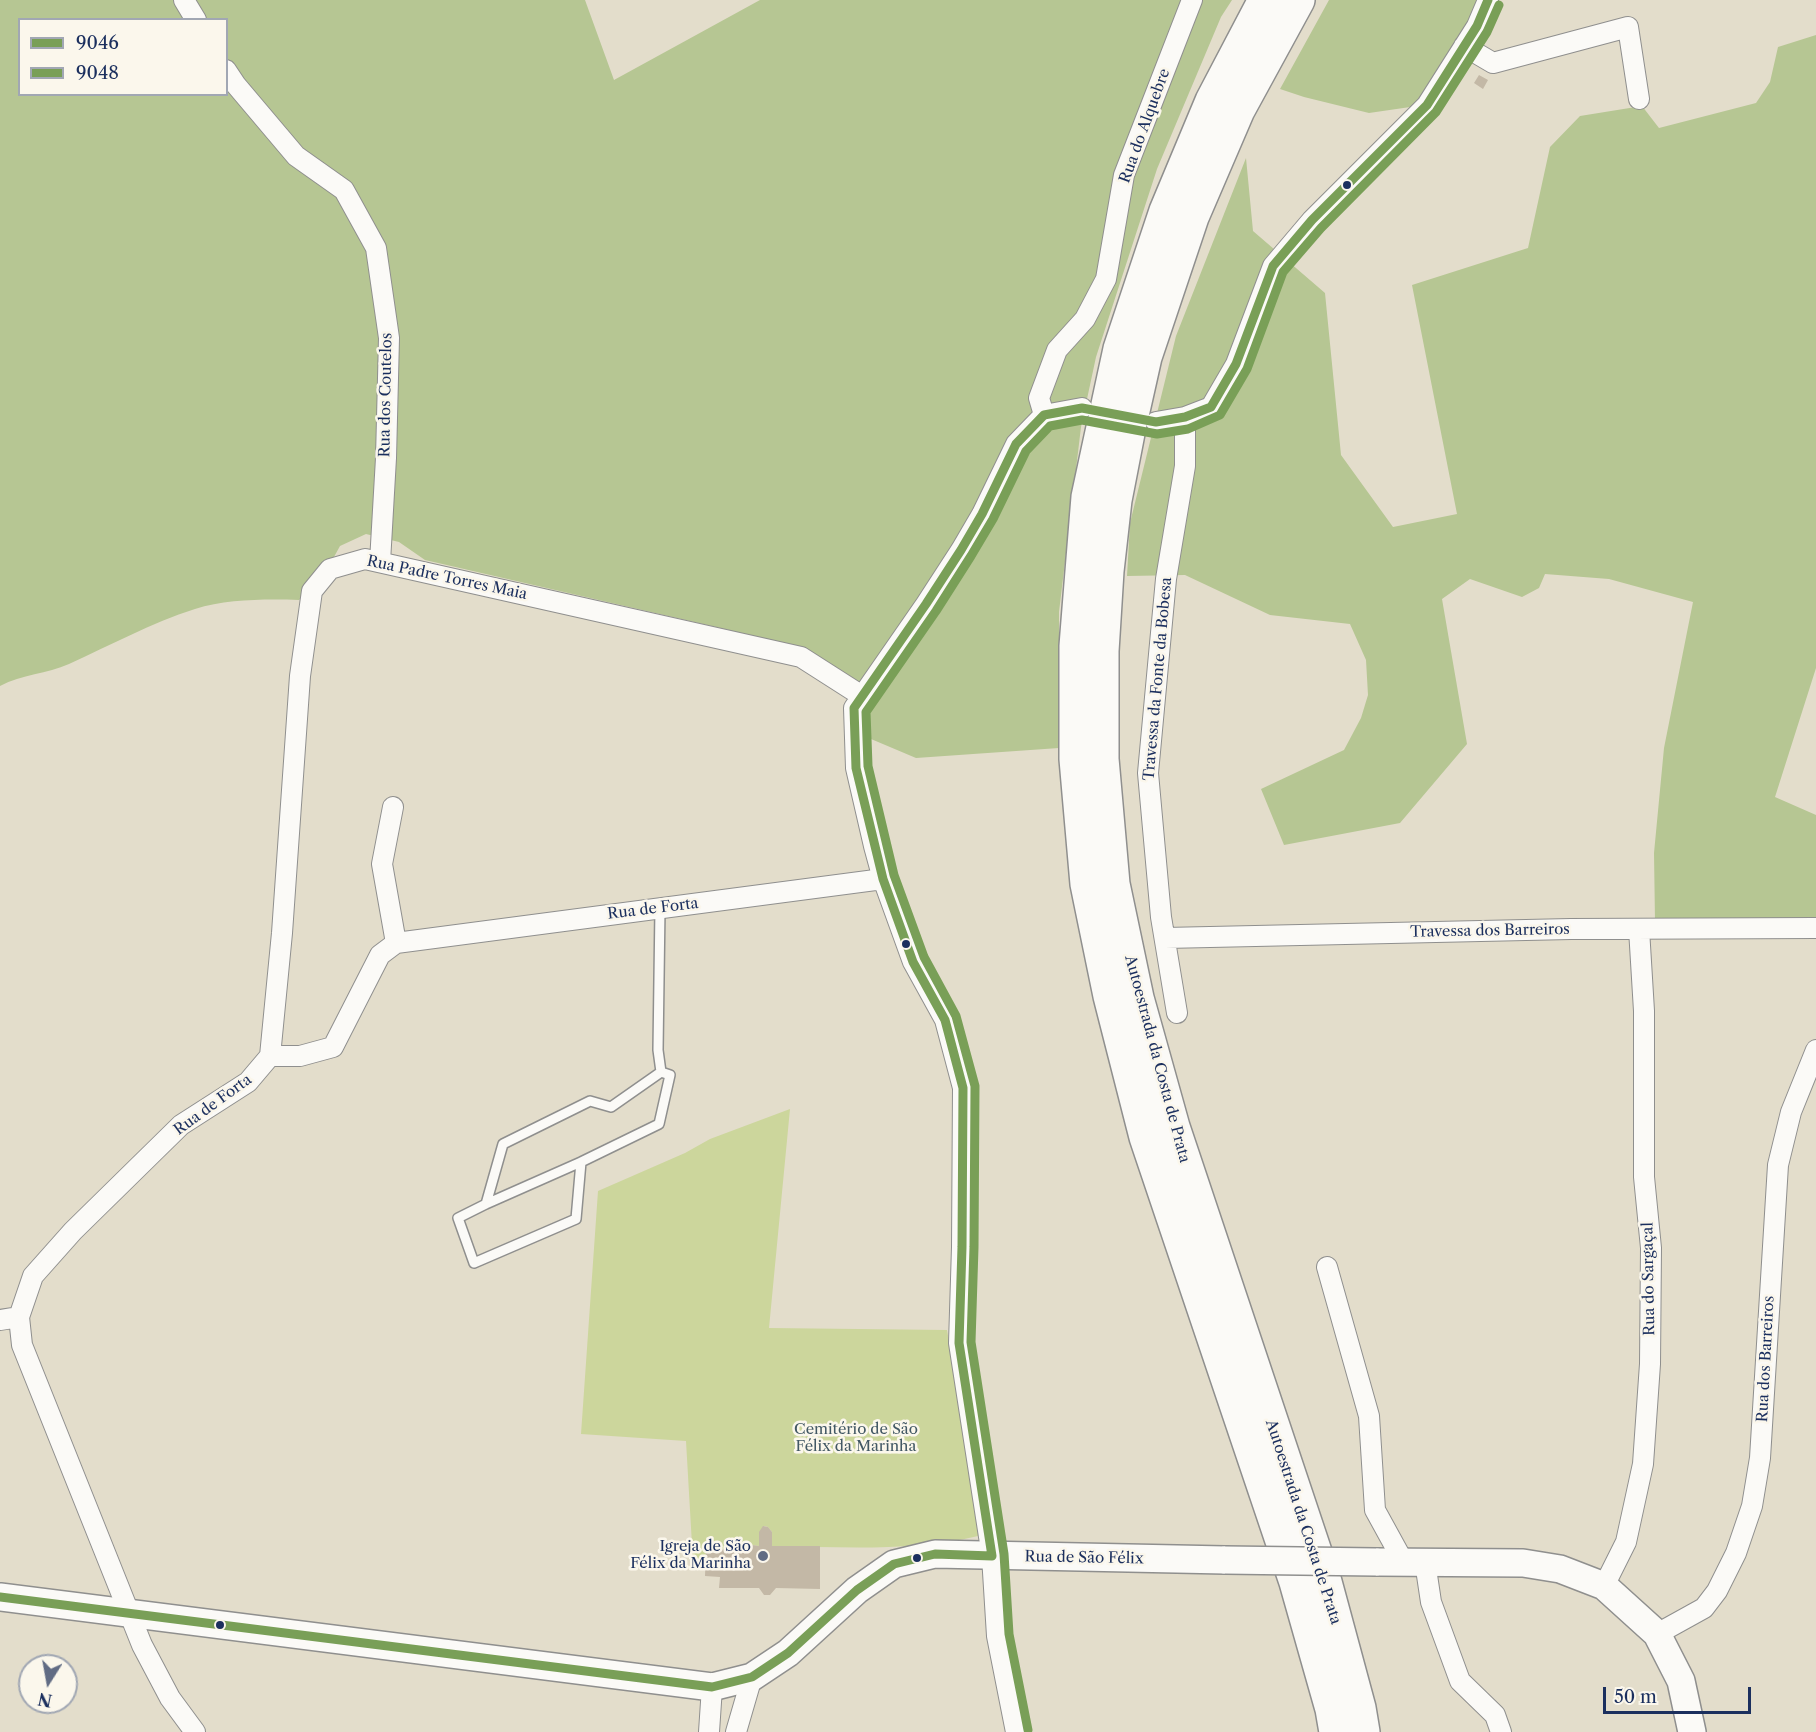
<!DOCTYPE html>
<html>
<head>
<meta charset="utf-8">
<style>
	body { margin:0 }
	#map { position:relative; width:1816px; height:1732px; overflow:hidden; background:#e3ddcb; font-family:"Libre Caslon Text",serif }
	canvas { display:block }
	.legend { position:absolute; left:18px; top:18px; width:210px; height:78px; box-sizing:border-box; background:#fbf7ec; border:2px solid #a1a7b3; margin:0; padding:8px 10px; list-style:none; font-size:18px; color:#1b2f5e }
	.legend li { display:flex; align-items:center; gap:12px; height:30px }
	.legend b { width:30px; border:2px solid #a1a7b3 }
	.north { position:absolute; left:18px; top:1654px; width:60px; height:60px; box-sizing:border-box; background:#fbf7ec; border:2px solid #a1a7b3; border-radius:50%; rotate:191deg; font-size:16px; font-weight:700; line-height:24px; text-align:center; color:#1b2f5e }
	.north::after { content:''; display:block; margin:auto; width:21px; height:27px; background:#616c84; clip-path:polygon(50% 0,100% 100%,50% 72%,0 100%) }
	.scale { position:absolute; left:1603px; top:1687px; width:148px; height:27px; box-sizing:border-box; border:3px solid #1b2f5e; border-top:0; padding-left:8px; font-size:18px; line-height:21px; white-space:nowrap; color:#1b2f5e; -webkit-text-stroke:4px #fbf7ec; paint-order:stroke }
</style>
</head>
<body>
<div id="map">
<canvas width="1816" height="1732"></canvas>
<ul class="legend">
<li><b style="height:8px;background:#799f57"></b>9046</li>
<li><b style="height:8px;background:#799f57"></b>9048</li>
</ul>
<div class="north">N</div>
<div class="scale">50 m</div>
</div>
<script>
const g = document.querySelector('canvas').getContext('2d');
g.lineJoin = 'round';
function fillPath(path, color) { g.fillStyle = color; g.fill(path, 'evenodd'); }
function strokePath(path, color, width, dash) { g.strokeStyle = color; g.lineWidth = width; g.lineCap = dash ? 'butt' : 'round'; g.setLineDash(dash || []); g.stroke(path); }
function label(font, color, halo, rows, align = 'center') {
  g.font = font + ' "Libre Caslon Text",serif'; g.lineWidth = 5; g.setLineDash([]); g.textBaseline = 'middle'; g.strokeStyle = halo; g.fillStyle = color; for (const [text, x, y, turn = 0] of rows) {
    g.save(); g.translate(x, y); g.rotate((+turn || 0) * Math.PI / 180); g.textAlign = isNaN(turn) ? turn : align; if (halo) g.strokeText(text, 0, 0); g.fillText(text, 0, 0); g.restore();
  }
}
const green = new Path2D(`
	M790,1109l-21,219 178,2 35,197 -4,9c-67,16 -137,11 -206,10v-14l-4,-5 -4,-1 -5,20 -7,-1 -1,4 -45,13h-13l-7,-121 -105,-7 17,-243 87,-38 25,-14z`);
const forest = new Path2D(`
	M0,0h585l29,80 146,-80h472l-11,17 -64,152 -61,188 -15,70 -22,185v136l-143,10 -45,-19 -7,-33 -37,-45 -98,-31 -304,-70 -26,-18 -33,-8 -26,12 -16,29 -25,25c-33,-1 -72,-1 -104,9 -44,14 -84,36 -126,55 -22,10 -47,10 -69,22zM20,20h206v74h-206z
	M1329,0h169l-7,18 -67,87 -55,8 -65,-16 -24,-8z
	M1816,35v633l-41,129 41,18v107l-161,-1 -1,-68 10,-105 29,-146 -84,-23 -64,-5 -6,14 -17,9 -52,-18 -28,20 25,145 -67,79 -116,22 -23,-56 83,-39 17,-32 7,-23 -2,-35 -16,-36 -80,-9 -85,-40 -58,1 3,-53 46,-187 70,-178 7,73 72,62 16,162 52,72 64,-13 -45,-229 116,-37 22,-101 30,-31 62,-10 17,22 97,-25 14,-21 8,-35z`);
const building = new Path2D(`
	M1479,75l9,5 -5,9 -9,-6z
	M763,1526l5,1 4,5v14h48v43l-44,-1 -6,7h-6l-5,-7h-40l1,-11 -15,-1 1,-27h45l1,-4 7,1v-14z`);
const lane = new Path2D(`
	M581,1162l-5,57 -102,44 -16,-45 28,-14 17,-60 87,-43 21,6 50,-35 -3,-22 2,-142
	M486,1204l95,-42 78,-38 11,-49 -9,-3`);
const street = new Path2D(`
	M184,0l12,20
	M1464,46l29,17 135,-36 11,72
	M226,70l10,15 60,71 48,34 32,58 13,90 -3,120 -6,104
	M1044,415l-5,-17 18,-48 28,-31 21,-40 18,-104 68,-175
	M1156,422l29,-5 26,-10 25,-43 37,-98 39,-46 115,-115 50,-79 11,-26
	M393,807l-11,57 14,79
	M1165,938l406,-9 245,-1
	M1177,1013l-16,-96 -13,-144 18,-194 19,-113v-49
	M270,1056l12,-123 18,-257 12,-85 18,-22 35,-10 436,98 61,39
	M270,1056h30l33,-9 47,-92 16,-12 487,-64
	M1327,1267l42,149 6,94 28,51
	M0,1320l19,-3
	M1425,1562l6,40 29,79 35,34 6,17
	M1604,1586l22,-44 17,-78 7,-100 1,-116 -7,-71v-166l-5,-82
	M1657,1634l47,-26 13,-17 19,-38 16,-47 8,-48 18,-293 13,-53 25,-62
	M195,1732l-25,-34 -28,-53 -120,-300 -3,-28 14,-41 40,-45 108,-106 67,-43 22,-26
	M709,1732l3,-45
	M736,1732l16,-55
	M1016,1732l-19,-96 -5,-80 -33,-213 3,-96 1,-159 -18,-68 -32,-58 -30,-83 -9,-33 -18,-78 -2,-60 72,-104 35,-54 21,-36 34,-70 28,-29 38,-7`);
const secondary = new Path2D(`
	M1376,1562l147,1 37,6 44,17 53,48 24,47 11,51
	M0,1597l712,90 40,-10 36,-24 69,-63 37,-26 41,-10 290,6`);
const highway = new Path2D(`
	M1265,0l-53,101 -46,110 -46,138 -32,148 -12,149v113l11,125 23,112 36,141 150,445 36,127 4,23
	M1298,0l-60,110 -46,107 -47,140 -17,76 -13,67 -8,71 -5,80v108l11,125 24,114 36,129 152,455 34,126 4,24`);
const secondaryBridge = new Path2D(`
	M1225,1560l151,2`);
const bus1 = new Path2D(`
	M992,1556l-33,-213 3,-96 1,-159 -18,-68 -32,-58 -30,-83 -27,-111 -2,-60 72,-104 35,-54 21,-36 34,-70 28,-29 38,-7 74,14 29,-5 26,-10 25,-43 37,-98 39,-46 115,-115 50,-79 11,-26
	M0,1597l712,90 40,-10 36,-24 69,-63 37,-26 41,-10 57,2`);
const bus2 = new Path2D(`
	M1028,1730l-19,-96 -5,-80 -33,-212 3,-95 1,-161 -19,-70 -32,-59 -30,-82 -26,-109 -2,-54 70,-101 35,-55 22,-37 33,-68 24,-25 32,-6 75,14 31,-5 32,-14 27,-46 36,-97 38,-44 115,-116 51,-80 12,-27`);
const markers = [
	[1347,185,5,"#1b2f5e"],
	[906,944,5,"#1b2f5e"],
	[763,1556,6,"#616c84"],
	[917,1558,5,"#1b2f5e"],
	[220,1625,5,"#1b2f5e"]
];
const streetNames = [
	["Rua do Alquebre",1145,126,-70],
	["Rua dos Coutelos",386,395,-89],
	["Rua Padre Torres Maia",447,578,12],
	["Travessa da Fonte da Bobesa",1158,679,-85],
	["Rua de Forta",653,909,-7],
	["Travessa dos Barreiros",1490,931,-1],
	["Autoestrada da Costa de Prata",1157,1059,75],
	["Rua de Forta",213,1105,-36],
	["Rua do Sargaçal",1649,1279,-91],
	["Rua dos Barreiros",1766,1359,-87],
	["Autoestrada da Costa de Prata",1303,1522,72],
	["Rua de São Félix",1084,1558,1]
];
const parkNames = [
	["Cemitério de São",856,1430],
	["Félix da Marinha",856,1447]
];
const poiNames = [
	["Igreja de São",751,1547],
	["Félix da Marinha",751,1564]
];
fillPath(green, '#ccd69c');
fillPath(forest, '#b6c693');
fillPath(building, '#c3b8a6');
strokePath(lane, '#8f8f8e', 12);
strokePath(street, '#8f8f8e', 22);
strokePath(secondary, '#8f8f8e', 30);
strokePath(highway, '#8f8f8e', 36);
strokePath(lane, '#fbfaf7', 9);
strokePath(street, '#fbfaf7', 20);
strokePath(secondary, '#fbfaf7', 27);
strokePath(highway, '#fbfaf7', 33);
strokePath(secondaryBridge, '#8f8f8e', 30, []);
strokePath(secondaryBridge, '#fbfaf7', 27);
strokePath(bus1, '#799f57', 9);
strokePath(bus2, '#799f57', 9);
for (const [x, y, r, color] of markers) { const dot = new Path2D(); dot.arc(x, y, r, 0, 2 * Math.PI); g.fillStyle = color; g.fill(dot); strokePath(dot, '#fbf7ec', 2); }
label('15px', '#1b2f5e', '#fbf7ec', streetNames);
label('15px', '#425864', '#fbf7ec', parkNames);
label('15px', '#1b2f5e', '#fbf7ec', poiNames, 'right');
</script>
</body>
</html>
